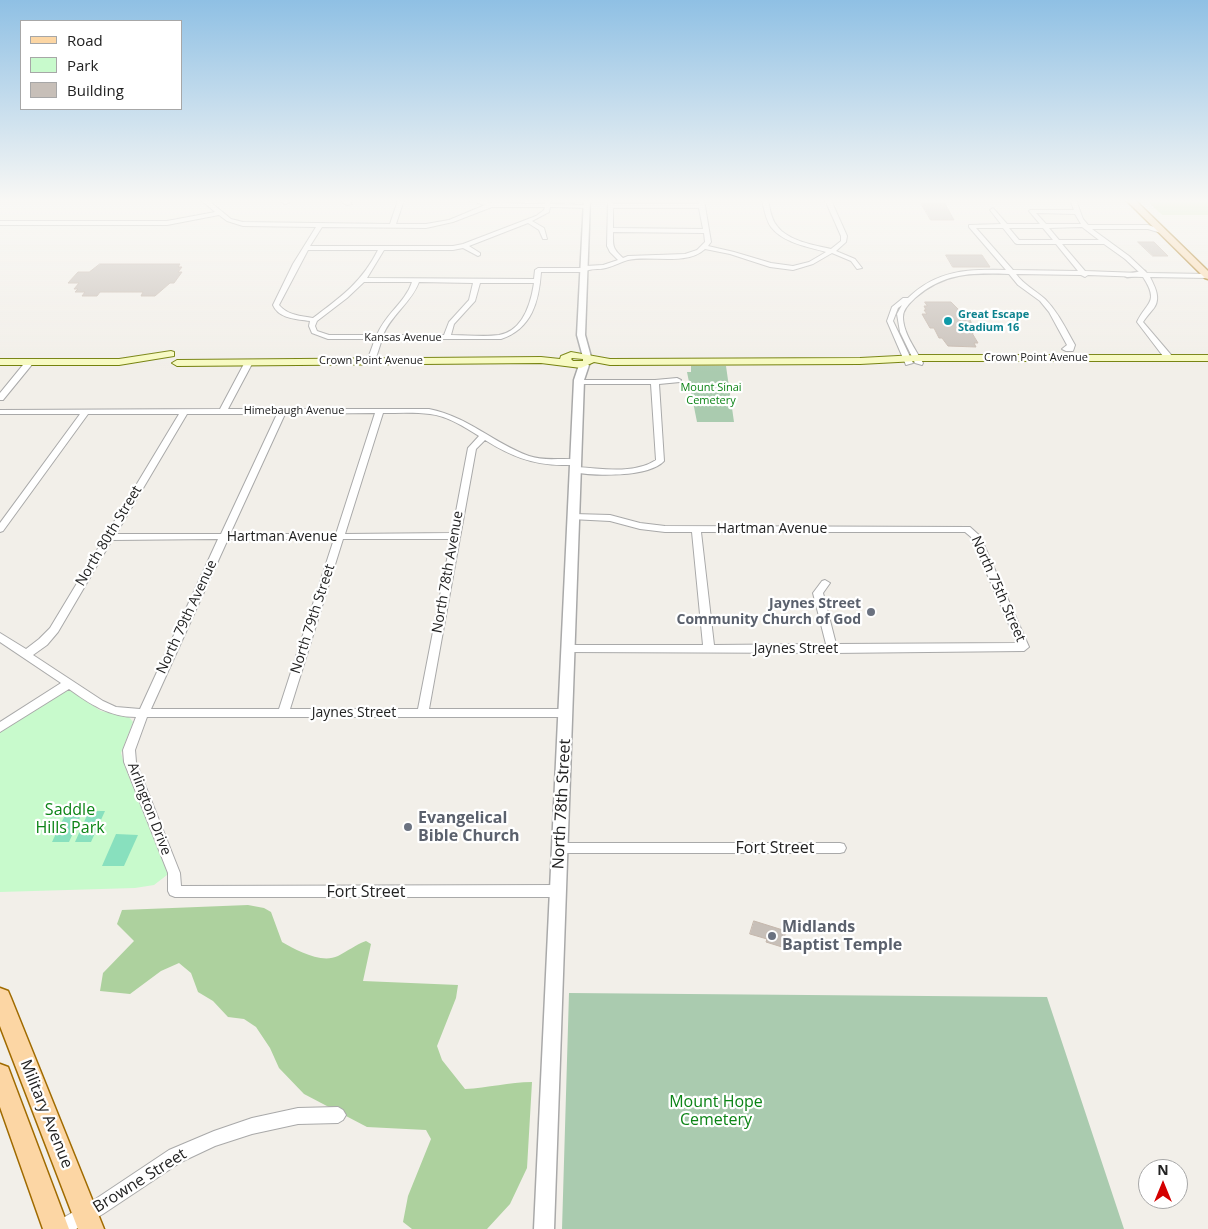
<!DOCTYPE html>
<html>
<head>
<meta charset="utf-8">
<style>
	body { margin:0 }
	#map { position:relative; width:1208px; height:1229px; overflow:hidden; background:#f2efe9; font-family:"Open Sans",sans-serif }
	canvas { display:block }
	.legend { position:absolute; left:20px; top:20px; width:162px; height:90px; box-sizing:border-box; background:#fff; border:1px solid #a7a7a7; margin:0; padding:6px 9px; list-style:none; font-size:15px; color:#222 }
	.legend li { display:flex; align-items:center; gap:10px; height:25px }
	.legend b { width:25px; border:1px solid #a7a7a7 }
	.north { position:absolute; left:1138px; top:1159px; width:50px; height:50px; box-sizing:border-box; background:#fff; border:1px solid #a7a7a7; border-radius:50%; rotate:0deg; font-size:14px; font-weight:700; line-height:20px; text-align:center; color:#222 }
	.north::after { content:''; display:block; margin:auto; width:18px; height:22px; background:#d40000; clip-path:polygon(50% 0,100% 100%,50% 72%,0 100%) }
</style>
</head>
<body>
<div id="map">
<canvas width="1208" height="1229"></canvas>
<ul class="legend">
<li><b style="height:6px;background:#fcd6a4"></b>Road</li>
<li><b style="height:14px;background:#c8facc"></b>Park</li>
<li><b style="height:14px;background:#c7bfb8"></b>Building</li>
</ul>
<div class="north">N</div>
</div>
<script>
const g = document.querySelector('canvas').getContext('2d');
g.lineJoin = 'round';
function fillPath(path, color) { g.fillStyle = color; g.fill(path, 'evenodd'); }
function strokePath(path, color, width, dash) { g.strokeStyle = color; g.lineWidth = width; g.lineCap = dash ? 'butt' : 'round'; g.setLineDash(dash || []); g.stroke(path); }
function label(font, color, halo, rows, align = 'center') {
  g.font = font + ' "Open Sans",sans-serif'; g.lineWidth = 4.5; g.setLineDash([]); g.textBaseline = 'middle'; g.strokeStyle = halo; g.fillStyle = color; for (const [text, x, y, turn = 0] of rows) {
    g.save(); g.translate(x, y); g.rotate((+turn || 0) * Math.PI / 180); g.textAlign = isNaN(turn) ? turn : align; if (halo) g.strokeText(text, 0, 0); g.fillText(text, 0, 0); g.restore();
  }
}
const grass = new Path2D(`
	M1146,200h62v15h-46z`);
const forest = new Path2D(`
	M248,905l16,3 7,4 11,30c14,8 39,22 56,14 10,-5 17,-11 28,-15l5,3 -8,37 95,4 -2,13 -19,48 5,14 23,29c23,-1 44,-7 67,-7l-5,86 -17,36 -23,25h-75l-9,-7 5,-26 23,-57 -5,-9 -59,-3 -63,-33 -25,-26 -9,-20 -14,-21 -12,-8 -16,-2 -15,-16 -15,-9 -7,-19 -12,-10 -18,8 -31,23 -30,-3 3,-18 31,-32 -17,-17 5,-14z`);
const cemetery = new Path2D(`
	M691,366h35l8,56h-37l-10,-50h4z
	M569,993l478,4 77,232h-562z`);
const park = new Path2D(`
	M64,690l7,1 30,20 28,6 4,5 -12,31 4,14 42,105v3l-13,10 -19,3 -135,4v-160z`);
const pitch = new Path2D(`
	M67,811h16l-14,31h-17z
	M89,811h16l-14,31h-16z
	M116,834l22,1 -14,31h-22z`);
const building = new Path2D(`
	M919,200h24l11,20h-23z
	M1138,242h16l14,14h-15z
	M946,255h36l8,12h-37z
	M100,264h80l-2,3h4l-4,5h4l-8,11h-4l-15,13h-14l2,-4h-43l-3,4h-15l3,-4h-10l3,-3h-4l5,-6h-11l10,-11h11z
	M925,302h26l8,8 8,4 7,14h-2l2,5h-2l6,10h-4l2,4 -28,-1 -6,-8h-3l-5,-10h-4l-8,-14h5l-3,-4h2l-2,-4h3z
	M754,921l32,10 -4,16 -16,-5 1,-3 -17,-5z`);
const minor = new Path2D(`
	M201,200h7l23,19 12,3 147,2 8,-24h6l-8,24h30l23,-4 36,-15 -17,-5h11l12,3 54,1v-4h6l-1,4 39,1 1,1 -3,2 -37,-1 -1,5 -17,9 12,7 3,11h-4l-4,-9 -11,-7 -59,23 11,7v2l-2,1 -15,-8 -10,2h-69l-17,28 167,1 1,-9 3,-2h44l3,-2 18,-1 15,-5 -8,-8 -3,-6 1,-46h4l1,4h86l-1,-4h6l7,42 -3,4 26,6 37,11 22,3 16,-4 17,-10c-17,-5 -43,-9 -55,-25 -5,-7 -7,-18 -9,-27h6c2,9 3,19 9,26 11,15 37,19 54,23l10,-8v-5l-16,-36h6l16,36 -1,6 -10,9 19,8 7,9 -5,1 -6,-8 -19,-8 -19,11 -20,6 -23,-3 -40,-13 -25,-5c-18,17 -54,6 -77,11 -7,2 -14,6 -22,8 -7,2 -16,0 -22,4h-43c-2,29 -9,57 -40,67h-119l-7,22 -4,2 -4,-2 8,-22h-47l-16,-6 -3,-7 1,-5c-13,-2 -31,-2 -37,-16l20,-41 23,-37 -73,-1 -16,-5 -8,-6 -52,10h-167v-4h167l48,-9zM492,207h53l-1,3 -8,6 -73,28 -10,2h-143l12,-19 104,1 27,-6zM613,208h86l4,21 -90,-1zM613,232l91,1 1,9 -8,8 -12,4 -57,2 -5,2c-11,-10 -10,-12 -10,-26zM308,250h70c-16,32 -37,47 -65,68 -12,-2 -26,-3 -34,-13zM364,282h48c-7,21 -26,31 -35,53h-48l-12,-4 -2,-5 2,-5 30,-23zM419,282l54,1 -4,17 -20,22 -5,13h-61c9,-21 28,-32 36,-53zM480,283h54c-3,20 -11,48 -35,52 -15,2 -32,0 -48,0l3,-11 21,-23z
	M280,200h6l3,3 -5,1z
	M342,200h6l4,4 -5,1 -4,-2z
	M1070,200h6l7,19 5,6h60l15,5 1,1 -3,2 -13,-4h-56l37,27 18,17 61,1v4l-58,-1c5,10 11,21 4,31 -4,5 -8,9 -11,14l29,34v4h-6l-29,-38c9,-20 23,-19 6,-45l-55,-2 -3,2 -4,-2 -65,-1c8,11 19,16 29,25 13,13 21,30 30,46l-2,6h-7l-4,-2 5,-4 -18,-33 -9,-11 -22,-16 -9,-11c-37,-1 -64,-2 -94,24 -5,5 -12,11 -12,19 0,16 13,33 20,46l-1,2 -7,-2 -15,-31 -3,-18 5,-9 -4,3 -5,13 20,42 -7,2 -19,-44 5,-14 11,-9h5c29,-28 59,-29 98,-28l-37,-43v-2l32,-1 -11,-14 3,-2 14,16h33l-11,-13 1,-1h44zM1036,213l39,1 6,10h-35zM1082,227l17,13h-40l-10,-12zM976,228h27l12,15 2,1h39l22,27 -65,-1zM1009,228h34l10,12h-34zM1062,244h42l21,15 15,14 -55,-2z
	M27,360l7,2 -31,38h-3v-7z
	M246,360l7,2 -25,47h201c40,8 64,34 100,47 17,6 34,1 50,4l1,2c-5,4 -12,3 -18,3 -30,0 -53,-10 -77,-25l-9,9 -47,260h137l4,1 2,3 -2,3 -4,1h-419l-12,33 1,12 44,111 1,13 377,-1 5,2 2,4 -2,4 -5,2h-383l-5,-2 -2,-4v-18l-44,-111 -1,-12 13,-33c-27,0 -46,-13 -67,-28l-69,43v-10l61,-39 -61,-41v-9l26,16 13,-10 11,-11 129,-214h-91l-85,117 -3,1v-9l80,-109h-80v-4l220,-1zM375,413l-39,121h-106l55,-120zM383,413c15,0 32,-1 47,1 18,2 34,13 49,22l-11,12 -16,85 -107,1zM187,414h90l-56,120h-105zM218,539l-78,170 -24,-2 -13,-6 -70,-46 14,-10 11,-13 54,-92zM228,539h106l-55,170h-128zM343,539h108l-33,170h-128z
	M677,378l4,2 -1,2 -21,2 5,77c-16,17 -70,15 -92,11l-1,-2 4,-3c26,1 58,8 81,-7l-5,-76h-72l-4,-2 1,-2h79z
	M574,514l36,1 30,8 25,3 305,1 10,9 49,111 -5,4 -192,2 -267,-1 -1,-3 1,-3 4,-1h134l-11,-113h-27l-25,-3 -30,-8 -39,-2 -1,-2zM701,532h264l6,5 46,106 -181,1 -13,-51 7,-10 -5,-3 -3,1 -9,12 13,51 -112,1z
	M560,843h280l4,1 2,4 -2,4 -4,1h-280l-4,-1 -2,-4 2,-4z
	M338,1107l5,3 3,5 -3,5 -5,3 -40,1 -46,10 -37,12 -34,16 -78,52 -27,15h-24l2,-6 37,-21 78,-52 45,-19 38,-13 46,-10z`);
const tertiary = new Path2D(`
	M584,200h6l-5,135 6,22 -4,3 -4,-3 -6,-22z
	M1142,271h3v4l-18,2 -4,-2z
	M584,362l5,3 -5,15 -30,849h-20l40,-849 5,-15z`);
const secondary = new Path2D(`
	M171,351l3,1v4l-55,9h-119v-6h119z
	M571,352l39,7 250,-1 57,-3h291v6h-291l-57,3 -250,1 -16,-3 -13,6 -40,-5 -364,3 -5,-3 5,-3 364,-3 19,2 1,-3zM572,358l11,1v2h-10l-2,-2z`);
const primary = new Path2D(`
	M1126,200h9l73,71v8l-3,-1z
	M0,988l8,3 3,7 93,231h-26l-78,-203z
	M0,1064l8,3 61,162h-26l-43,-122z`);
const markers = [
	[948,321,5,"#0f9aa8"],
	[871,612,5,"#6b7280"],
	[408,827,5,"#6b7280"],
	[772,936,5,"#6b7280"]
];
const farCulturenames = [
	["Great Escape",958,315],
	["Stadium 16",958,328]
];
const farStreetnames = [
	["Kansas Avenue",403,338],
	["Crown Point Avenue",1036,358],
	["Crown Point Avenue",371,361],
	["Himebaugh Avenue",294,411]
];
const farParknames = [
	["Mount Sinai",711,388],
	["Cemetery",711,401]
];
const streetNames = [
	["Hartman Avenue",772,529],
	["North 80th Street",109,536,-59],
	["Hartman Avenue",282,537],
	["North 78th Avenue",448,572,-80],
	["North 75th Street",998,589,66],
	["North 79th Avenue",187,617,-65],
	["North 79th Street",313,619,-72],
	["Jaynes Street",796,649],
	["Jaynes Street",354,713],
	["Arlington Drive",149,809,69]
];
const worshipNames = [
	["Jaynes Street",861,604],
	["Community Church of God",861,620]
];
const nearStreetnames = [
	["North 78th Street",562,804,-87],
	["Fort Street",775,848],
	["Fort Street",366,892],
	["Military Avenue",46,1114,68],
	["Browne Street",140,1181,-32]
];
const nearParknames = [
	["Saddle",70,810],
	["Hills Park",70,828],
	["Mount Hope",716,1102],
	["Cemetery",716,1120]
];
const nearWorshipnames = [
	["Evangelical",418,818],
	["Bible Church",418,836],
	["Midlands",782,927],
	["Baptist Temple",782,945]
];
fillPath(grass, '#cdebb0');
fillPath(forest, '#add19e');
fillPath(cemetery, '#aacbaf');
fillPath(park, '#c8facc');
fillPath(pitch, '#88e0be');
fillPath(building, '#c7bfb8');
strokePath(building, '#c4b6ab', 1);
strokePath(minor, '#a9a9a9', 2);
strokePath(tertiary, '#a9a9a9', 3);
strokePath(secondary, '#707d05', 2);
strokePath(primary, '#a06b00', 3);
fillPath(minor, '#fff');
fillPath(tertiary, '#fff');
fillPath(secondary, '#f7fabf');
fillPath(primary, '#fcd6a4');
const sky = g.createLinearGradient(0, 0, 0, 372);
sky.addColorStop(0, '#8fc0e4');
sky.addColorStop(0.54, '#f9f8f5');
sky.addColorStop(1, '#f9f8f500');
g.fillStyle = sky;
g.fillRect(0, 0, 1208, 372);
for (const [x, y, r, color] of markers) { const dot = new Path2D(); dot.arc(x, y, r, 0, 2 * Math.PI); g.fillStyle = color; g.fill(dot); strokePath(dot, '#fff', 2); }
label('bold 11px', '#0d838f', '#fff', farCulturenames, 'left');
label('11px', '#222', '#fff', farStreetnames);
label('11px', '#0c8416', '#fff', farParknames);
label('14px', '#222', '#fff', streetNames);
label('bold 14px', '#5b616d', '#fff', worshipNames, 'right');
label('16px', '#222', '#fff', nearStreetnames);
label('16px', '#0c8416', '#fff', nearParknames);
label('bold 16px', '#5b616d', '#fff', nearWorshipnames, 'left');
</script>
</body>
</html>
